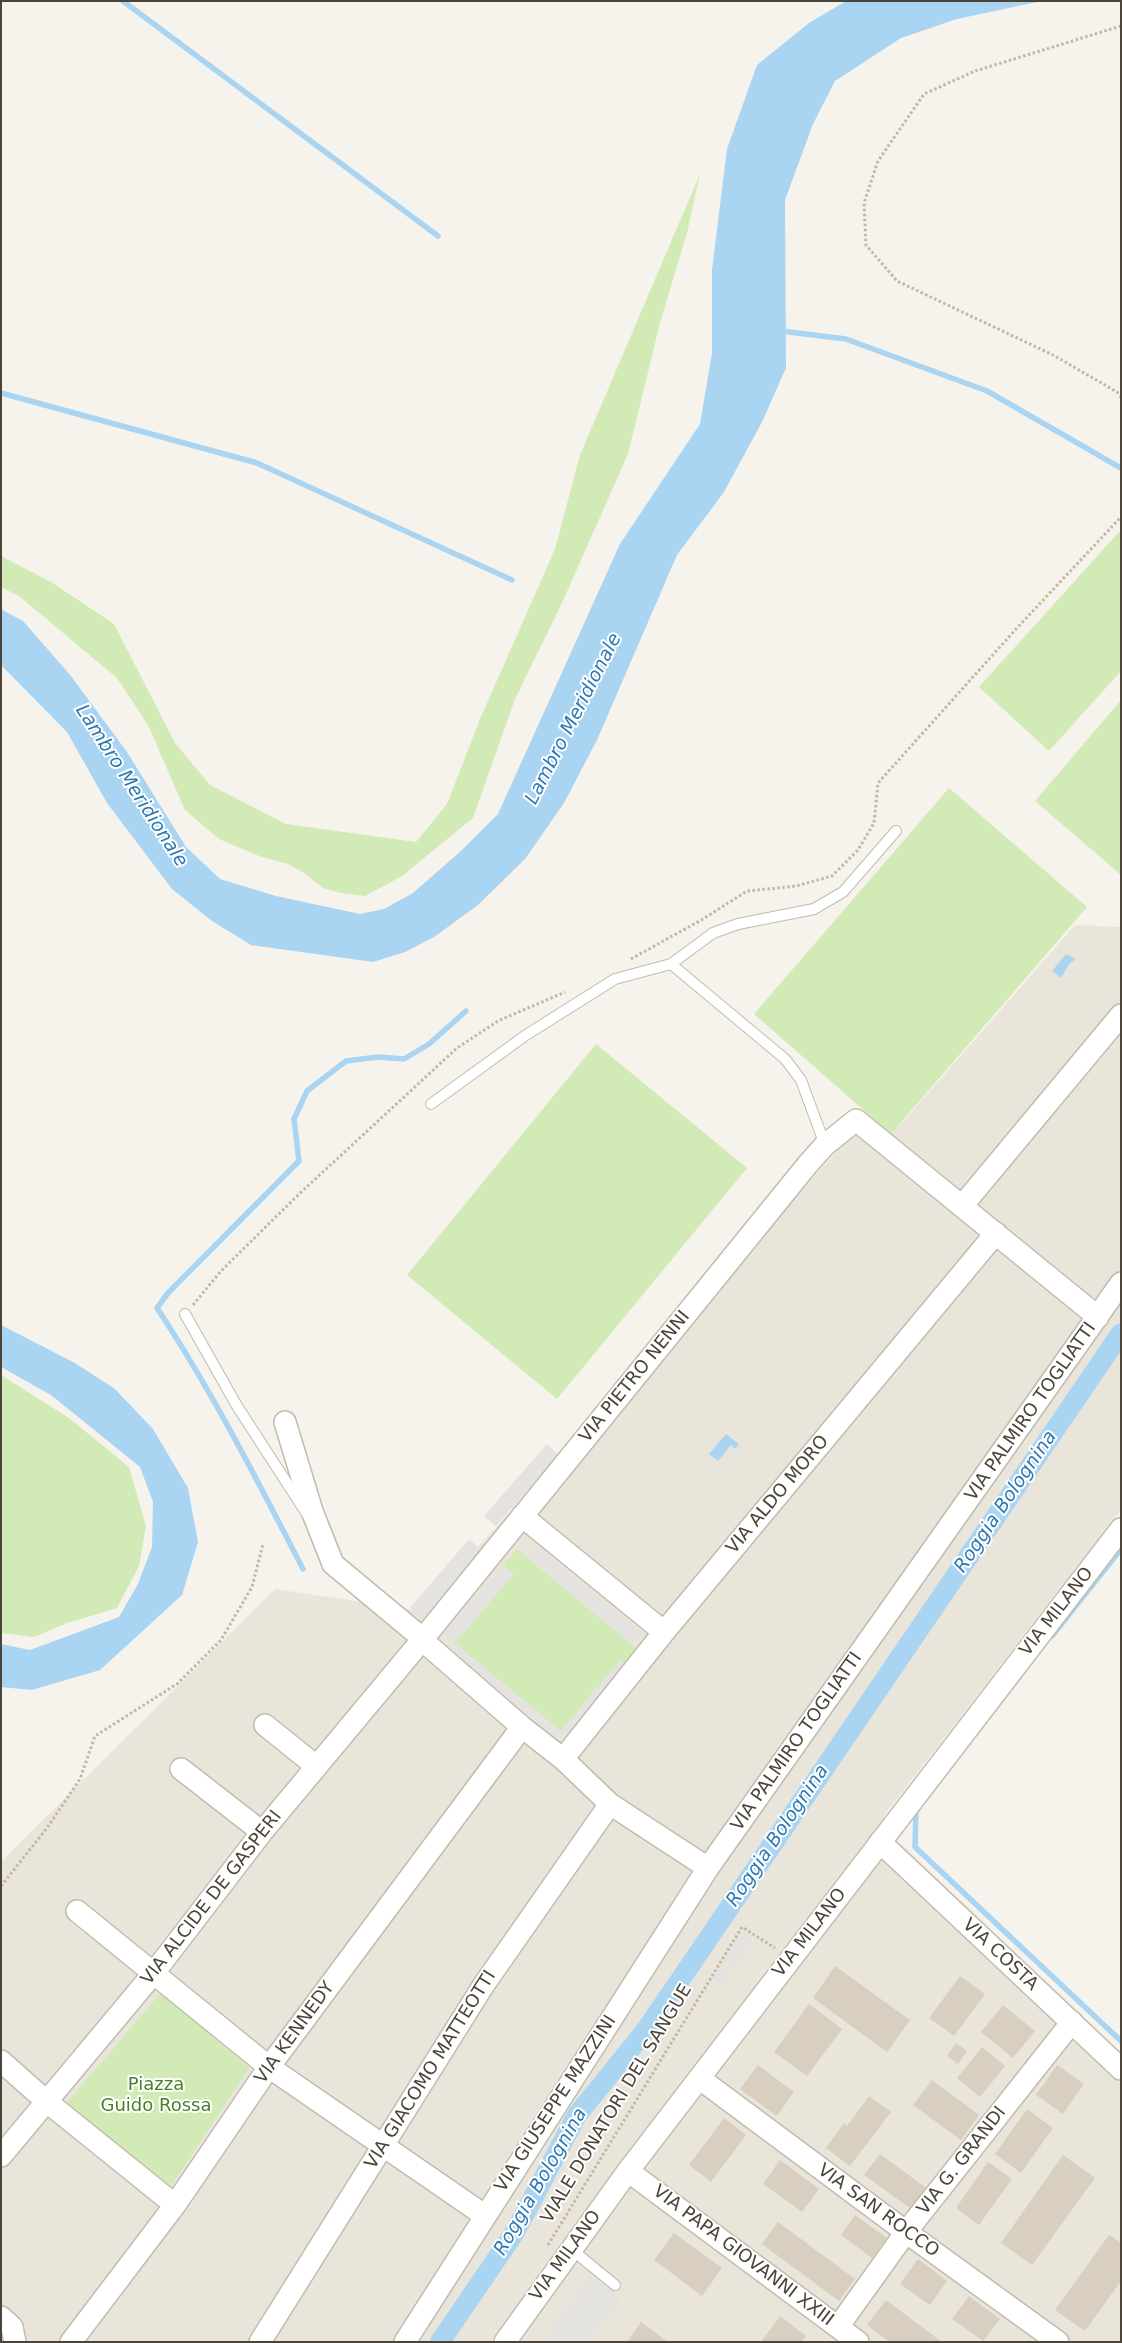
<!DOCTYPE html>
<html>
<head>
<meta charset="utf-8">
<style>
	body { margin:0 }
	#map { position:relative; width:1122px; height:2343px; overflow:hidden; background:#f6f3ec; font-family:"DejaVu Sans",sans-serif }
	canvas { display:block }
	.frame { position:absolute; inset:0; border:2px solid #4b4439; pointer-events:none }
</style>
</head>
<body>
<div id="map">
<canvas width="1122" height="2343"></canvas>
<div class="frame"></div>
</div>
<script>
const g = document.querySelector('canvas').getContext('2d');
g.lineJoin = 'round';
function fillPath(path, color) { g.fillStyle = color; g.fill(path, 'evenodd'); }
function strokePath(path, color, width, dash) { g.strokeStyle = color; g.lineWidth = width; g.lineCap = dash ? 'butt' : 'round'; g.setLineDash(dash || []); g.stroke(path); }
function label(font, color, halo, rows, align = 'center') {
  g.font = font + ' "DejaVu Sans",sans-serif'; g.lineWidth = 4; g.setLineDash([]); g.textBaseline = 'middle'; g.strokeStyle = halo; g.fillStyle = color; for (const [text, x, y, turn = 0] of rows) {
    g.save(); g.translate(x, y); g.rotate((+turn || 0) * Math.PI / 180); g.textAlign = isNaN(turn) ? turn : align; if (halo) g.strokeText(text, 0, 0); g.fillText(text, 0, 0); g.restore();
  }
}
const residential = new Path2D(`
	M1075,925l46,2v583l-235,303 -5,12 240,227v290h-1120v-480l274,-273 145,22 440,-485 41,-2z`);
const green = new Path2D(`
	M700,174l-13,59 -27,90 -32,131 -67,151 -46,94 -42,119 -71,58 -37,20 -24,-3 -18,-5 -19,-15 -16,-9 -29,-8 -40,-17 -34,-29 -37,-85 -31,-47 -98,-82 -18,-9v-31l50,26 63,42 61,119 35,42 76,39 130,18 31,-38 33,-85 75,-170 25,-94z
	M1119,532l2,2v137l-72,80 -70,-64z
	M1121,700v175l-86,-74z
	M949,788l138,119 -196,227 -137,-120z
	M596,1044l151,124 -190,231 -150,-124z
	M1,1375l68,43 60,49 17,59 -7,40 -22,42 -50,15 -33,14 -33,-4z
	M517,1549l124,103 -12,14 -8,-7 -60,72 -106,-88 58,-69 -10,-9z
	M161,1993l88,75 -80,121 -105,-83z`);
const parking = new Path2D(`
	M547,1444l12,11 -63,71 -12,-10z
	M469,1539l12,11 -58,69 -13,-11z
	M537,1547l104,87 -9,11 -104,-87z
	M503,1565l11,9 -59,69 106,88 60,-72 8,7 -58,72 -10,-7 -10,12 -104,-90 8,-10 -11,-9z
	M742,1931l10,7 -30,47 -10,-7z
	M591,2276l30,22 -34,44h-46z`);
const water = new Path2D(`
	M846,1h196l-85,18 -56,19 -66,43 -22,43 -28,76 1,168 -24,54 -38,70 -47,63 -80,185 -33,63 -39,56 -47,46 -44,32 -29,15 -32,10 -122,-17 -39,-24 -40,-32 -65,-86 -40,-71 -66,-67v-56l22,12 48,55 56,76 59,95 34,32 56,17 84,18 24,-5 29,-16 49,-43 36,-36 122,-270 80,-120 12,-71v-83l15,-121 30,-84 52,-42z
	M1066,954l10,5 -7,5 -8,14 -9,-7z
	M1,1325l74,38 40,26 38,40 35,59 10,54 -16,53 -82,75 -68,20 -31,-3v-43l29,6 89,-33 19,-33 14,-37 1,-45 -13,-35 -89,-72 -50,-28z
	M726,1434l13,10 -4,5 -4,-4 -13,16 -9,-7z`);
const stream = new Path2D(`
	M123,1l315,235
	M781,331l65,8 141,52 134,77
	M1,393l256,70 255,117
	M303,1569c-46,-89 -91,-178 -146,-261l11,-15 131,-132 -5,-42 13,-28 39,-30 32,-4 26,2 25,-15 37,-33
	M1052,1636l69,-87
	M916,1808l-1,39 206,194`);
const canal = new Path2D(`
	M440,2342l75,-110 62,-117 69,-85 475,-697`);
const building = new Path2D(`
	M835,1966l75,54 -23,32 -74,-54z
	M960,1976l25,18 -31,42 -25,-18z
	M809,2004l33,25 -35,47 -33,-24z
	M1003,2005l32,26 -22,27 -32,-26z
	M956,2043l11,8 -9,13 -11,-8z
	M982,2047l23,19 -25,31 -23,-19z
	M758,2065l36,27 -17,24 -37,-27z
	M1057,2065l27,19 -21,30 -27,-19z
	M932,2080l47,35 -18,25 -48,-35z
	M869,2096l22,16 -41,54 -24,-18 18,-25 3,3z
	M1027,2109l26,19 -32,45 -26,-19z
	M724,2118l22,17 -35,47 -22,-17z
	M880,2154l46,34 -15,21 -47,-34z
	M1063,2155l32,23 -63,87 -31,-22z
	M780,2160l39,29 -17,23 -39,-28z
	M988,2162l24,17 -33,46 -23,-17z
	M855,2215l32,23 -15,20 -31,-23z
	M778,2222l77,57 -16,22 -77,-57z
	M674,2233l48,35 -20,28 -48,-36z
	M1109,2235l12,8v38l-36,50 -30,-21z
	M918,2259l29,22 -17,24 -30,-21z
	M969,2296l31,23 -17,22 -31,-22z
	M886,2300l56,42h-53l-22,-17z
	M780,2316l26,20 -4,6h-41z
	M641,2322l27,20h-41z`);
const path = new Path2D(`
	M1121,26l-146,45 -51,23 -46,67 -14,42 2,42 31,36 156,74 64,37 4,5
	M631,959l72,-40 44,-28 49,-5 36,-10 26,-26 16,-27 4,-40 138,-154 105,-112
	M193,1305l28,-34 77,-76 159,-147 41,-27 67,-29
	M1,1886l46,-58 33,-49 15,-43 82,-52 44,-44 31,-53 11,-43
	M548,2245l194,-318 33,21`);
const service = new Path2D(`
	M671,964l114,95 16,21 24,65
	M431,1104l95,-69 89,-56 56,-15 42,-31 25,-9 76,-15 29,-17 53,-61
	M185,1314l52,92 70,108
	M571,2249l44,36`);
const minor = new Path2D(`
	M962,1206l159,-191
	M285,1422l27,89 21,53 89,74
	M522,1516l142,116
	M422,1640l100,87 41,32 47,45 98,64
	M265,1725l51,41
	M563,1759l101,-127 332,-399
	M181,1769l81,63
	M880,1842l241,227
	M77,1911l192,156 215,148
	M1,2061l45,40 129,104
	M699,2078l207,154 152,110
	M1,2156l152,-182 109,-142 160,-192 386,-476 17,-19 31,-25 242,197
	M628,2171l230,171
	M1,2317l11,10 3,15
	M838,2327l68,-95 166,-210
	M71,2342l104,-137 94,-138 253,-340
	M260,2342l223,-356 127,-182
	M405,2342l303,-474 413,-585
	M505,2342l123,-171 493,-642`);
const streetNames = [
	["VIA PIETRO NENNI",635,1377,-51],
	["VIA PALMIRO TOGLIATTI",1031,1412,-55],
	["VIA ALDO MORO",778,1495,-50],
	["VIA MILANO",1057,1612,-52],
	["VIA PALMIRO TOGLIATTI",797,1742,-55],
	["VIA ALCIDE DE GASPERI",212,1898,-52],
	["VIA MILANO",810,1933,-52],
	["VIA COSTA",1000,1955,43],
	["VIA KENNEDY",295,2033,-54],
	["VIA GIACOMO MATTEOTTI",431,2070,-58],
	["VIA GIUSEPPE MAZZINI",556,2104,-57],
	["VIALE DONATORI DEL SANGUE",617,2104,-59],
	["VIA G. GRANDI",962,2161,-52],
	["VIA SAN ROCCO",878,2211,36],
	["VIA MILANO",566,2256,-54],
	["VIA PAPA GIOVANNI XXIII",743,2256,37]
];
const parkNames = [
	["Piazza",156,2085],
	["Guido Rossa",156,2106]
];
const waterNames = [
	["Lambro Meridionale",574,719,-63],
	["Lambro Meridionale",131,786,57],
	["Roggia Bolognina",1006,1502,-56],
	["Roggia Bolognina",778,1836,-56],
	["Roggia Bolognina",541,2182,-60]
];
fillPath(residential, '#eae5da');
fillPath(green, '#d2eab5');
fillPath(parking, '#e5e3e0');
fillPath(water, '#a9d4f2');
strokePath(stream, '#a9d4f2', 5.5);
strokePath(canal, '#a9d4f2', 20);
fillPath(building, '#d8cfc1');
strokePath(service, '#c2bbae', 12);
strokePath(minor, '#c2bbae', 24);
strokePath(path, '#c4b79f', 3, [2.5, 2.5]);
strokePath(service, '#fff', 10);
strokePath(minor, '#fff', 21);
label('18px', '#4b4439', '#fff', streetNames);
label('18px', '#4a7f2a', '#fff', parkNames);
label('italic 19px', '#2e7ab2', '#fff', waterNames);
</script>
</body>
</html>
